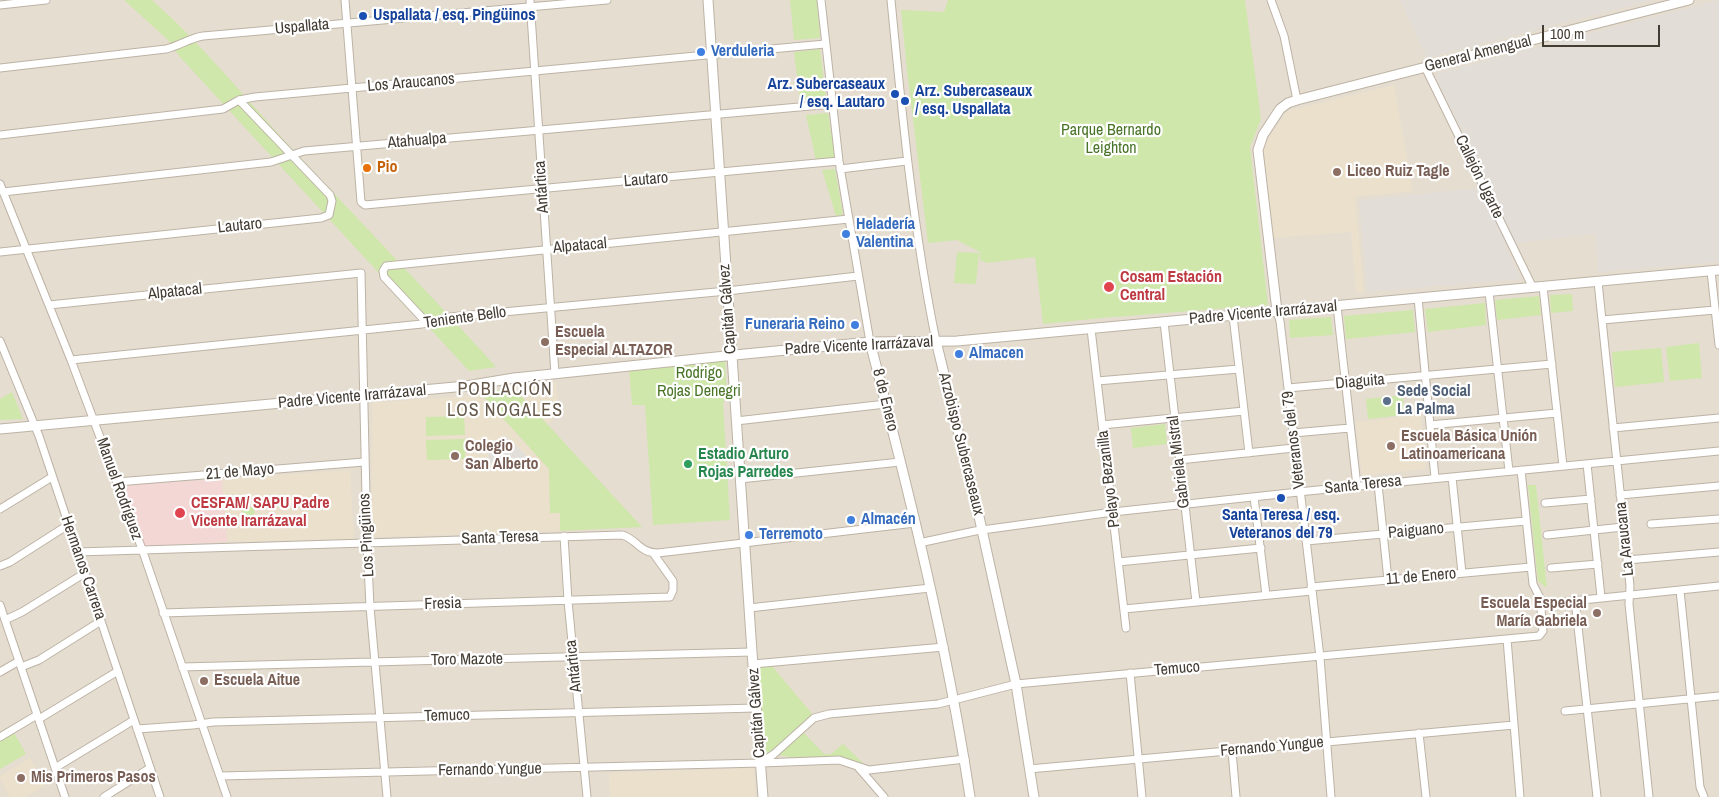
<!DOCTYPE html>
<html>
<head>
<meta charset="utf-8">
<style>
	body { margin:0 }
	#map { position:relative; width:1719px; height:797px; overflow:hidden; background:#f1ece2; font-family:"Archivo Narrow",sans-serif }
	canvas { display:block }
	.scale { position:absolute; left:1542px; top:25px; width:118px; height:22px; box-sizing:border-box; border:2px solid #433c33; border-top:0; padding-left:6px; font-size:15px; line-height:18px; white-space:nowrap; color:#433c33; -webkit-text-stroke:4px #fff; paint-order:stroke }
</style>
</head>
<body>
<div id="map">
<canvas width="1719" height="797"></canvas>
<div class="scale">100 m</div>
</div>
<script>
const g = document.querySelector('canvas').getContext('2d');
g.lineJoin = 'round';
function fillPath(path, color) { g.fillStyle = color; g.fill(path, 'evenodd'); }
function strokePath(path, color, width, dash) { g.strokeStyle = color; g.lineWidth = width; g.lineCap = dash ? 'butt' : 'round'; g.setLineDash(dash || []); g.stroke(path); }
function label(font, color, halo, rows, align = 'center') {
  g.font = font + ' "Archivo Narrow",sans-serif'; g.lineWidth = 4.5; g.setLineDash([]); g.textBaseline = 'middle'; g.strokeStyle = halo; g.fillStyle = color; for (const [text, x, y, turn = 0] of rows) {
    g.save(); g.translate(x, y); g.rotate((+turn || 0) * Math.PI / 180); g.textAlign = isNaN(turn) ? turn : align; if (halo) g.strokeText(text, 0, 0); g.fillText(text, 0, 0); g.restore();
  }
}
const residential = new Path2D(`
	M0,0h1719v797h-1719z`);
const industrial = new Path2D(`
	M1400,0h252l-225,58z
	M1719,0v262l-121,10 -3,-38 -90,10 16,35 -154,13 -8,-92 131,-13 -54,-108 2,-6z`);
const education = new Path2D(`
	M1394,85l19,106 -58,6 9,96h-8l-5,-61 -78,6 -10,-85 1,-8 23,-34z
	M556,382l3,32 -12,11 -35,-39z
	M482,395l67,74 1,44h10v18l-188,6v-134z
	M1421,415l5,54 -64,7 -6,-54z
	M350,470l4,69 -127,3 -5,-63z
	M30,758l16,27 -21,12h-15l-10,-18v-3z
	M754,768l1,29h-145l-1,-24z`);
const medical = new Path2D(`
	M222,479l5,63 -82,4 -21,-61z`);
const green = new Path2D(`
	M124,0h28c53,47 97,103 145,154 66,71 134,141 199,213l-27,4 -289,-314 -12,-17z
	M790,0h27l3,38 -26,2z
	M948,0h297l16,119 -11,28 18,158 -166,13 -59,6 -8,-67 -48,6 -7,-3v-8l-23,-12 -29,3 -21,-173 -6,-60 43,2z
	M820,49l6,49 -26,3 -6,-49z
	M828,113l7,45 -19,3 -10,-46z
	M835,169l8,46 -7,1 -14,-46z
	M957,252l22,1 -3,31 -22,-1z
	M1572,294l1,17 -22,2 -1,-18z
	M1539,296l2,19 -44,5 -2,-20z
	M1485,303l1,22 -58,7 -3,-23z
	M1413,310l2,22 -69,7 -2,-23z
	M1331,317l2,18 -43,3 -1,-18z
	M1699,343l3,35 -32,3 -4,-34z
	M1661,348l3,34 -49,5 -3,-35z
	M725,361l2,35 -4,7 7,117 -77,5 -8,-120h-13l-3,-37z
	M512,386l130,141 -82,4v-18h-10l-1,-44 -67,-74z
	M12,392l11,27 -23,1v-21z
	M1403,395l1,20 -36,4 -2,-20z
	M464,416l1,19 -39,1v-19z
	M1165,424l2,20 -34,4 -2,-20z
	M465,439v20l-38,1 -1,-20z
	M1528,485h8l11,103 -9,-7z
	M242,507h12l1,19 -12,1z
	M772,666l41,49 -14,13 25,26h7l12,-10 21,20 -62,-5 -36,-6 -3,-3 -5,-81 3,-2z
	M13,731l13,23 -26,15v-30z`);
const parking = new Path2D(`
	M506,436l26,25 -43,2 -1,-21h11z`);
const minor = new Path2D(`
	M345,0l16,202 4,3 474,-44
	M530,0l25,374
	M821,0l18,161 31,181
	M891,0c11,115 22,228 45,341
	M1271,0l13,36 13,64
	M0,5l46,-5
	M1425,67l108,221
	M0,68l166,-19c13,-3 24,-11 37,-13l404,-36
	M0,135l223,-26 16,-9 16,-3 570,-53
	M840,169l67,-8
	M0,184l71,176 71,189 85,248
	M3,192l268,-30 33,-11 529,-47
	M0,252l321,-34 8,-3 3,-14 -2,-6 -91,-95
	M1711,271l8,74
	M1598,282l32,304 -1,18 20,193
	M1543,287l20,179
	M1489,292l20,179
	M1418,298l17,180
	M49,305l312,-32 6,269 3,65 17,190
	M1337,306l20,180
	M1277,311l3,10 40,336 11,140
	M1233,316l16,137
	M1602,320l113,-10
	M1164,322l32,280
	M427,323l-43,-46 -1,-6 3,-5 463,-47
	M1091,329l35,299
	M0,341l39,95 121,361
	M71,360l351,-36 28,-7 277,-26 131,-15
	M1097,381l142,-12
	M1288,388l264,-24
	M736,421l150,-17
	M1102,425l142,-14
	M1430,425l127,-12
	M1613,428l106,-10
	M1293,433l57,-5
	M1179,460l115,-12
	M1587,464l14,133
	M1452,477l10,96
	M740,479l160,-17
	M117,482l247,-20
	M1378,484l10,96
	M1620,495l99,-9
	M1254,497l12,98
	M1545,503l46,-4
	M0,509l52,-32
	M1651,524l68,-5
	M1547,535l76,-8
	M564,536l4,65 19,196
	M1306,541l220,-20
	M919,543l56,-12 138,-19 195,-21 411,-40
	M78,552l544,-17c15,4 17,18 36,18l257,-30
	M1627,560l92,-8
	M1118,562l143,-14
	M0,566l10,-4 58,-37
	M1551,568l47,-4
	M1311,587l220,-20
	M1680,590l20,197 4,10
	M1575,600l22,197
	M1543,604l176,-18
	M0,605l65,192
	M749,608l181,-20
	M1124,609l188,-18
	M163,613l507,-16 3,-7v-9l-20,-28
	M5,620l17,-8 63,-39
	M1507,639l13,158
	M753,664l191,-17
	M21,667l18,-7 62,-39
	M182,667l570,-15
	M0,672l19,-11
	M1130,673l12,124
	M1565,711l154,-15
	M39,719l79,-48
	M137,729l56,-4 20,-3 543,-14
	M1419,733l7,64
	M0,737l37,-22
	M1232,751l4,46
	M761,763l13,-9 40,-36 15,-4 109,-10 78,-20 523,-48 4,-5 -2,-22 2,-5 -10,-20 -12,-114
	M858,767l26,30
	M55,768l79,-48
	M1029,769l485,-44
	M220,776l541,-13 78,-3 30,10 96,-11
	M104,797l46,-29`);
const tertiary = new Path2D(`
	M708,0l44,652 11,145
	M1277,311l-19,-161 5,-15 17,-26 8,-6 9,-3 392,-100
	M936,341l44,180 36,163 18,113
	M870,342c39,151 77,302 100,455
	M0,429l466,-43 48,-8 231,-24 125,-12 87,-1 762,-71`);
const markers = [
	[363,16,5,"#1a4fb4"],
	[701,52,5,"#3f7fe0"],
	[895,94,5,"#1a4fb4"],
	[905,101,5,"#1a4fb4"],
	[367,168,5,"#e8710a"],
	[1337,172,5,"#8d6e63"],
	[846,234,5,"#3f7fe0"],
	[1109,287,6,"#e0444e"],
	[855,325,5,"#3f7fe0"],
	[545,342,5,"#8d6e63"],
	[959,354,5,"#3f7fe0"],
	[1387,401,5,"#5c6f8a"],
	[1391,446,5,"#8d6e63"],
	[455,456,5,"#8d6e63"],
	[688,464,5,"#2e9e5b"],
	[1281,498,5,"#1a4fb4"],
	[180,513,6,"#e0444e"],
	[851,520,5,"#3f7fe0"],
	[749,535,5,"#3f7fe0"],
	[1597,613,5,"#8d6e63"],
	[204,681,5,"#8d6e63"],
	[21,778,5,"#8d6e63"]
];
const transitNames = [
	["Uspallata / esq. Pingüinos",373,16],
	["Arz. Subercaseaux",885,85,"right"],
	["/ esq. Lautaro",885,103,"right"],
	["Arz. Subercaseaux",915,92],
	["/ esq. Uspallata",915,110],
	["Santa Teresa / esq.",1281,516,"center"],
	["Veteranos del 79",1281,534,"center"]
];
const streetNames = [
	["Uspallata",302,27,-5],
	["General Amengual",1478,54,-14],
	["Los Araucanos",411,83,-5],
	["Atahualpa",417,141,-5],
	["Callejón Ugarte",1479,177,64],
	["Lautaro",646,180,-5],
	["Antártica",542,187,-94],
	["Lautaro",240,226,-6],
	["Alpatacal",580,246,-5],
	["Alpatacal",175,292,-6],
	["Capitán Gálvez",728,309,-94],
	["Padre Vicente Irarrázaval",1263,313,-5],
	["Teniente Bello",465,318,-8],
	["Padre Vicente Irarrázaval",859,346,-3],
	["Diaguita",1360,382,-5],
	["Padre Vicente Irarrázaval",352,397,-5],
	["8 de Enero",885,400,76],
	["Veteranos del 79",1294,440,-97],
	["Arzobispo Subercaseaux",961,444,76],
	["Gabriela Mistral",1179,462,-97],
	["21 de Mayo",240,472,-5],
	["Pelayo Bezanilla",1109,479,-97],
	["Santa Teresa",1363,485,-6],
	["Manuel Rodríguez",119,489,70],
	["Paiguano",1416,531,-5],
	["Los Pingüinos",367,535,-93],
	["Santa Teresa",500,538,-2],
	["La Araucana",1625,539,-96],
	["Hermanos Carrera",83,568,71],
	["11 de Enero",1421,577,-5],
	["Fresia",443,604,-2],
	["Toro Mazote",467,660,-1],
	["Antártica",574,666,-96],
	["Temuco",1177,669,-5],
	["Capitán Gálvez",757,713,-94],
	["Temuco",447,716,-2],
	["Fernando Yungue",1272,747,-5],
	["Fernando Yungue",490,770,-1]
];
const shopNames = [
	["Verduleria",711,52],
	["Heladería",856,225],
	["Valentina",856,243],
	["Funeraria Reino",845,325,"right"],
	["Almacen",969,354],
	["Almacén",861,520],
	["Terremoto",759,535]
];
const parkNames = [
	["Parque Bernardo",1111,131],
	["Leighton",1111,149],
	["Rodrigo",699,374],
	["Rojas Denegri",699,392]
];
const foodNames = [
	["Pio",377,168]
];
const educationNames = [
	["Liceo Ruiz Tagle",1347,172],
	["Escuela",555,333],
	["Especial ALTAZOR",555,351],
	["Escuela Básica Unión",1401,437],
	["Latinoamericana",1401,455],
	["Colegio",465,447],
	["San Alberto",465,465],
	["Escuela Especial",1587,604,"right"],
	["María Gabriela",1587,622,"right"],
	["Escuela Aitue",214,681],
	["Mis Primeros Pasos",31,778]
];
const healthNames = [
	["Cosam Estación",1120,278],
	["Central",1120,296],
	["CESFAM/ SAPU Padre",191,504],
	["Vicente Irarrázaval",191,522]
];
const serviceNames = [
	["Sede Social",1397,392],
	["La Palma",1397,410]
];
const leisureNames = [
	["Estadio Arturo",698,455],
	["Rojas Parredes",698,473]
];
const neighbourhoodNames = [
	["POBLACIÓN",505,390],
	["LOS NOGALES",505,411]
];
fillPath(residential, '#e5ddd0');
fillPath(industrial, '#e3ddd8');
fillPath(education, '#ebe0cc');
fillPath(medical, '#f3d7d5');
fillPath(green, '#cfe7aa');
fillPath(parking, '#e2dfdb');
strokePath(minor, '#bdb3a5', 9);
strokePath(tertiary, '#bdb3a5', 11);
strokePath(minor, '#fff', 7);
strokePath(tertiary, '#fff', 9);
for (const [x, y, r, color] of markers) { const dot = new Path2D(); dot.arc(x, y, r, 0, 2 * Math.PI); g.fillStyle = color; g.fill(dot); strokePath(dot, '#fff', 2); }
label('bold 16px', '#164399', '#fff', transitNames, 'left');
label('16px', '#433c33', '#fff', streetNames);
label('bold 16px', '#366cbe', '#fff', shopNames, 'left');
label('16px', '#497427', '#fff', parkNames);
label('bold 16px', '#c56008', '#fff', foodNames, 'left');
label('bold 16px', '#785e54', '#fff', educationNames, 'left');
label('bold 16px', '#be3a42', '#fff', healthNames, 'left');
label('bold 16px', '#4e5e75', '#fff', serviceNames, 'left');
label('bold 16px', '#27864d', '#fff', leisureNames, 'left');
g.letterSpacing = '1px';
label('18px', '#66594a', '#fff', neighbourhoodNames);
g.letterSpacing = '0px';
</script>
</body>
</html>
